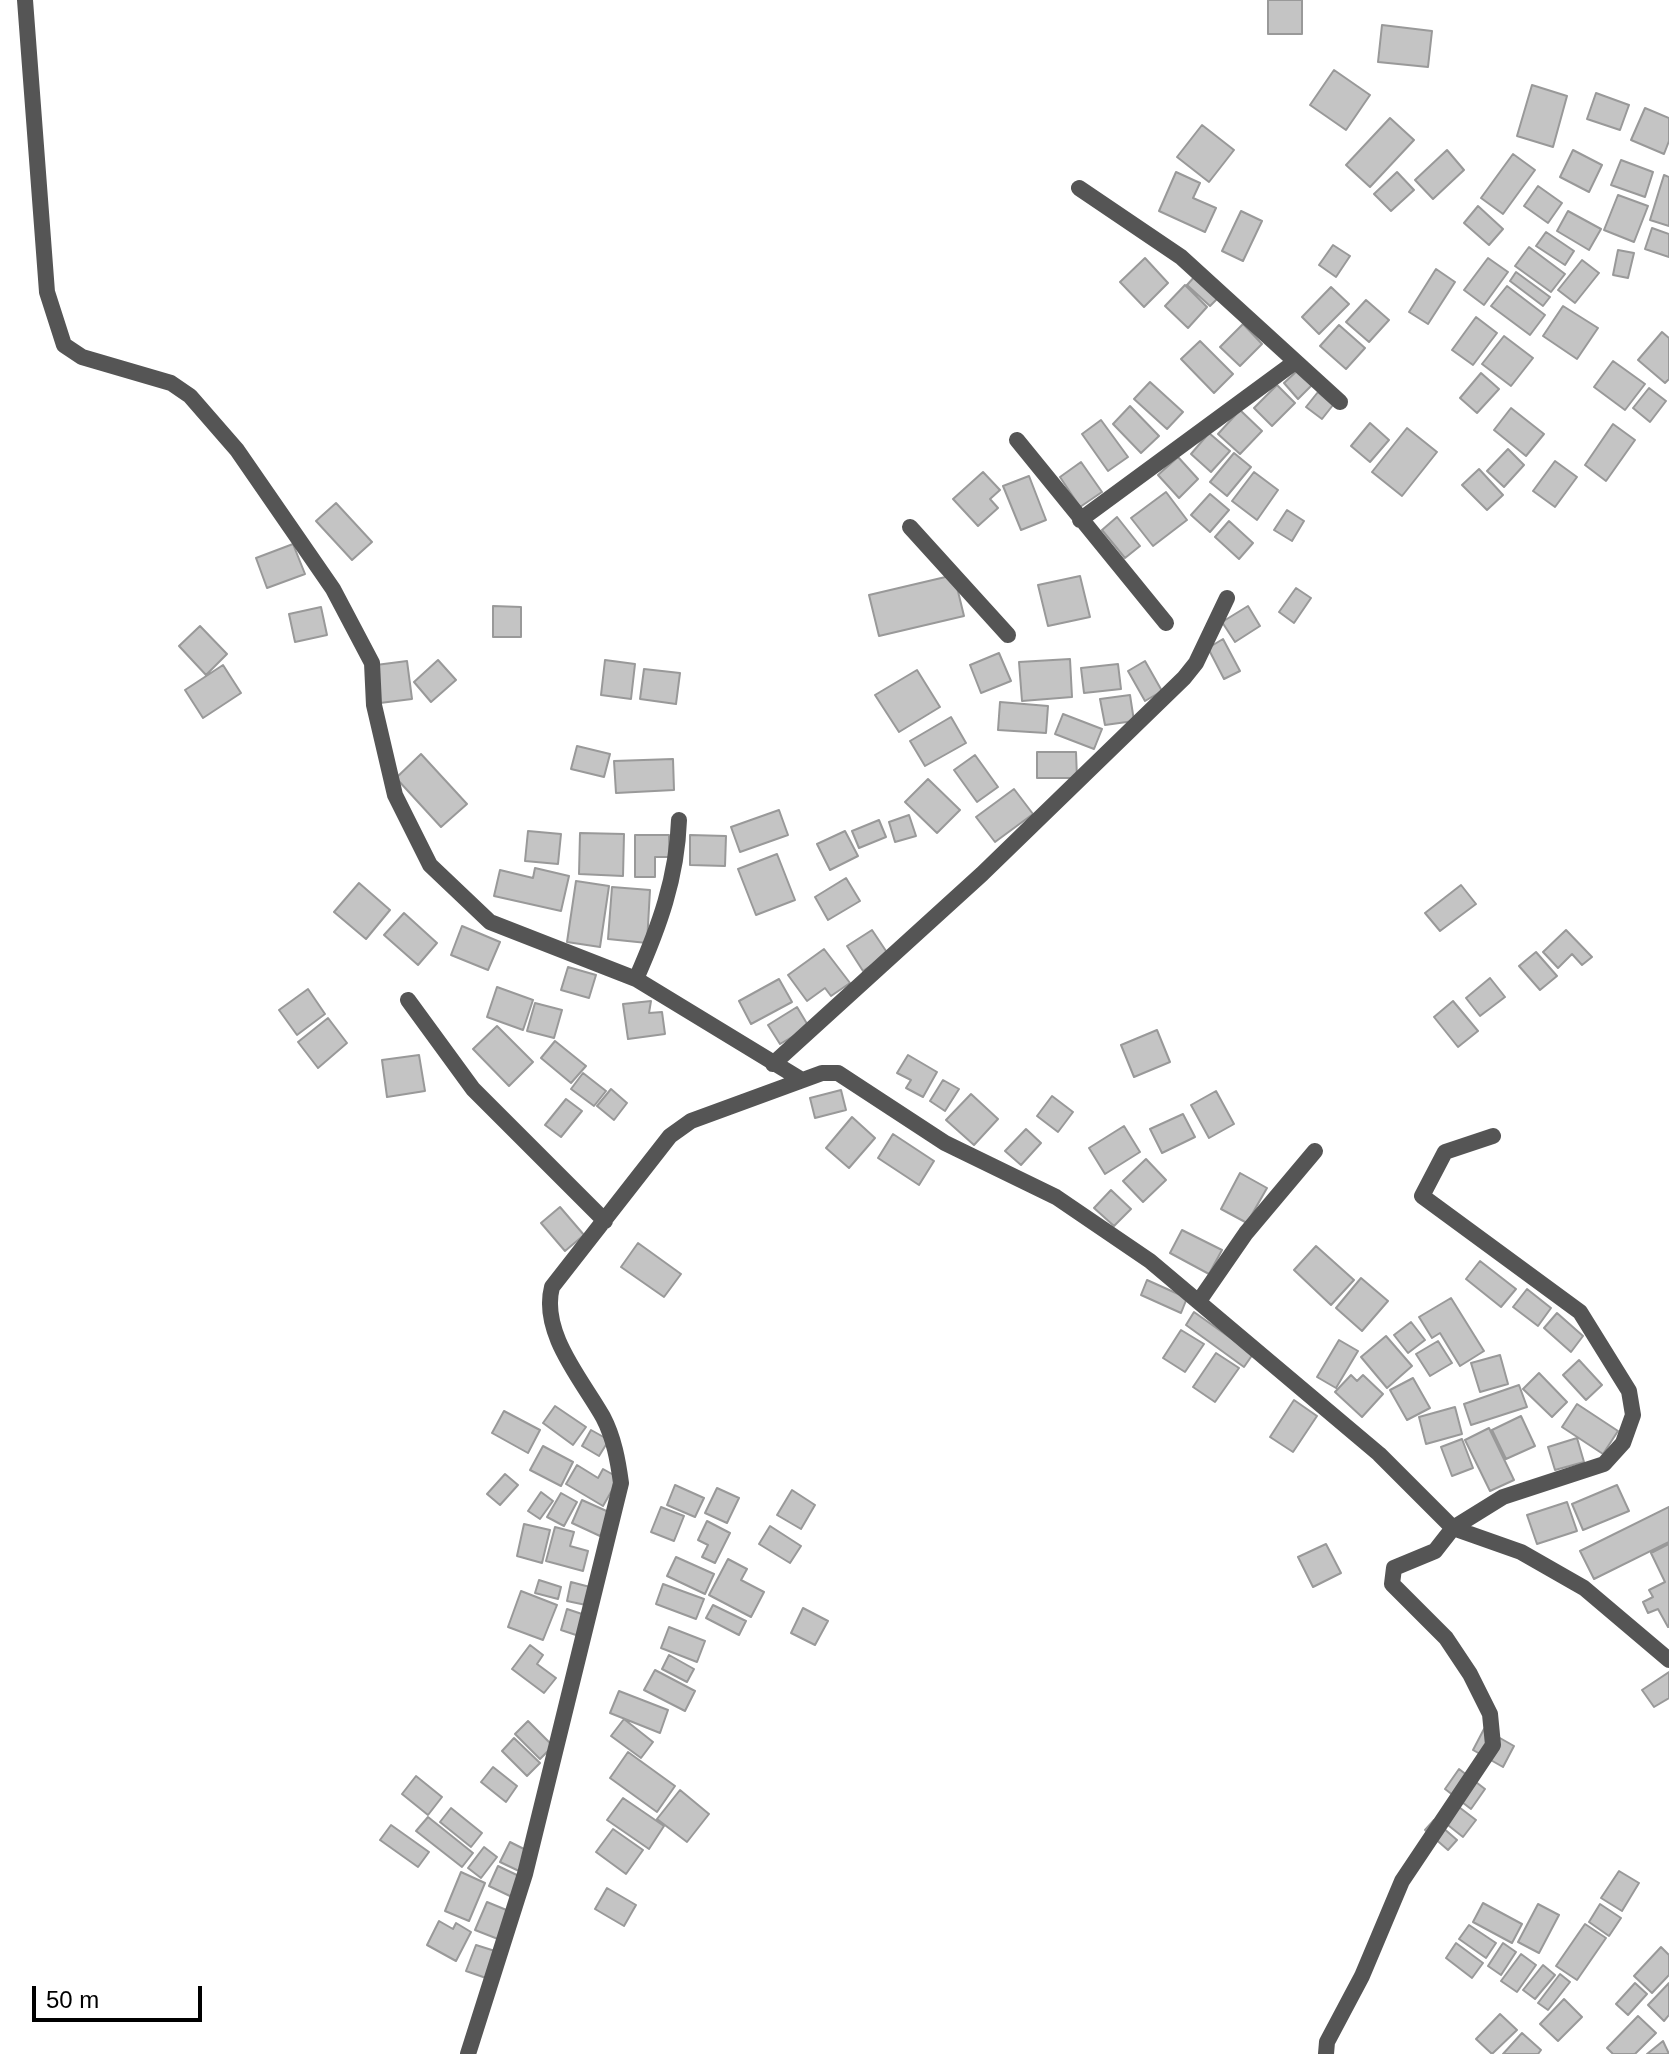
<!DOCTYPE html>
<html>
<head>
<meta charset="utf-8">
<style>
	body { margin:0 }
	#map { position:relative; width:1669px; height:2054px; overflow:hidden; background:#fff; font-family:Arial,sans-serif }
	canvas { display:block }
	.scale { position:absolute; left:32px; top:1986px; width:170px; height:36px; box-sizing:border-box; border:4px solid #000; border-top:0; padding-left:10px; font-size:24px; line-height:28px; white-space:nowrap; color:#000; -webkit-text-stroke:6px #fff; paint-order:stroke }
</style>
</head>
<body>
<div id="map">
<canvas width="1669" height="2054"></canvas>
<div class="scale">50 m</div>
</div>
<script>
const g = document.querySelector('canvas').getContext('2d');
g.lineJoin = 'round';
function fillPath(path, color) { g.fillStyle = color; g.fill(path, 'evenodd'); }
function strokePath(path, color, width, dash) { g.strokeStyle = color; g.lineWidth = width; g.lineCap = dash ? 'butt' : 'round'; g.setLineDash(dash || []); g.stroke(path); }
const building = new Path2D(`
	M1268,0h34v34h-34z
	M1382,25l50,6 -4,36 -50,-5z
	M1334,70l36,25 -24,35 -36,-25z
	M1532,85l35,11 -14,51 -36,-11z
	M1596,93l33,12 -9,25 -33,-11z
	M1645,108l24,10v23l-5,13 -33,-14z
	M1390,118l24,22 -44,47 -24,-22z
	M1202,125l32,25 -25,32 -32,-25z
	M1447,150l17,20 -31,29 -18,-19z
	M1573,150l29,15 -13,27 -29,-15z
	M1513,154l22,16 -32,44 -22,-16z
	M1621,160l32,12 -8,25 -34,-12z
	M1176,172l24,11 -7,15 23,10 -11,24 -46,-21z
	M1397,172l17,18 -23,21 -17,-17z
	M1664,175l5,2v49l-19,-6z
	M1538,186l24,17 -14,20 -24,-17z
	M1618,195l30,11 -14,36 -30,-12z
	M1478,206l25,23 -14,16 -25,-22z
	M1241,211l21,10 -19,40 -21,-10z
	M1568,211l33,18 -12,21 -32,-19z
	M1652,228l17,6v23l-24,-8z
	M1546,232l28,19 -9,14 -29,-19z
	M1333,245l17,11 -14,21 -17,-12z
	M1529,247l36,27 -14,18 -36,-26z
	M1618,250l16,3 -6,25 -15,-3z
	M1145,258l23,25 -24,24 -24,-25z
	M1488,258l20,14 -24,33 -20,-15z
	M1582,260l17,13 -24,30 -17,-13z
	M1436,269l19,13 -27,42 -19,-12z
	M1516,272l34,25 -7,9 -33,-25z
	M1196,275l23,22 -9,9 -23,-21z
	M1185,285l22,22 -19,21 -23,-22z
	M1507,286l38,29 -15,20 -39,-29z
	M1331,287l18,17 -30,30 -17,-17z
	M1366,300l23,20 -20,22 -23,-20z
	M1563,306l35,22 -21,31 -34,-23z
	M1476,317l21,16 -24,32 -21,-15z
	M1243,324l19,20 -22,22 -20,-19z
	M1339,325l26,23 -19,21 -26,-23z
	M1662,332l7,6v41l-4,4 -27,-23z
	M1504,336l29,22 -22,28 -29,-22z
	M1200,341l33,33 -19,19 -33,-34z
	M1613,361l32,23 -20,26 -31,-23z
	M1298,370l14,15 -14,14 -14,-16z
	M1481,373l18,16 -22,24 -17,-15z
	M1150,382l33,30 -16,17 -33,-30z
	M1277,385l18,18 -23,23 -18,-18z
	M1649,388l17,13 -16,21 -17,-14z
	M1318,392l15,13 -11,14 -16,-12z
	M1130,406l29,30 -18,17 -28,-29z
	M1511,408l33,26 -18,22 -32,-26z
	M1240,410l22,21 -22,23 -22,-20z
	M1101,420l27,37 -20,14 -26,-37z
	M1370,423l19,17 -19,22 -19,-16z
	M1613,424l22,16 -29,41 -21,-16z
	M1407,428l30,24 -35,44 -30,-24z
	M1209,433l21,18 -19,21 -20,-18z
	M1508,449l16,16 -20,22 -17,-16z
	M1234,453l17,14 -24,29 -17,-14z
	M1178,457l20,22 -19,19 -21,-23z
	M1555,461l22,16 -22,30 -22,-16z
	M1081,462l21,30 -22,15 -20,-30z
	M1479,469l24,26 -16,15 -25,-25z
	M983,472l17,18 -10,9 8,9 -20,18 -25,-27z
	M1254,472l24,18 -21,30 -25,-19z
	M1029,476l17,44 -25,10 -18,-44z
	M1166,492l21,28 -34,26 -22,-28z
	M1210,494l19,16 -19,22 -19,-17z
	M336,503l36,39 -20,18 -36,-39z
	M1287,510l17,11 -12,20 -18,-11z
	M1117,517l23,29 -15,12 -23,-28z
	M1229,521l24,22 -14,16 -24,-22z
	M293,544l12,30 -38,14 -11,-30z
	M954,575l10,41 -85,20 -10,-41z
	M1080,576l10,41 -42,9 -10,-41z
	M1296,588l15,10 -17,25 -15,-11z
	M493,606l28,1v30h-28z
	M1248,606l12,20 -25,16 -13,-20z
	M321,607l6,28 -32,7 -6,-28z
	M200,626l27,28 -21,21 -27,-29z
	M1223,639l17,32 -16,8 -16,-31z
	M999,653l12,28 -30,12 -11,-28z
	M1070,659l2,38 -50,4 -3,-39z
	M438,660l18,20 -25,22 -17,-20z
	M605,660l30,4 -4,35 -30,-4z
	M407,661l5,38 -32,4 -4,-38z
	M1145,661l17,30 -17,10 -17,-30z
	M1118,664l3,25 -37,4 -3,-25z
	M223,665l18,28 -38,25 -18,-28z
	M644,669l36,4 -4,31 -36,-5z
	M917,670l23,37 -41,25 -24,-37z
	M1130,695l4,26 -29,4 -5,-26z
	M1000,702l48,4 -2,27 -48,-3z
	M1063,714l39,15 -8,20 -39,-15z
	M951,717l15,26 -41,23 -15,-25z
	M577,746l33,8 -6,23 -33,-8z
	M1037,752h39l1,26h-40z
	M421,754l46,50 -26,23 -45,-49z
	M975,755l23,32 -21,15 -23,-32z
	M673,759l1,31 -58,3 -2,-32z
	M928,779l32,31 -23,23 -32,-31z
	M1014,789l19,25 -38,28 -19,-25z
	M779,810l9,25 -48,17 -9,-25z
	M909,815l7,21 -21,6 -6,-20z
	M879,820l7,17 -27,11 -7,-17z
	M528,831l33,3 -3,30 -33,-3z
	M845,831l13,25 -28,14 -13,-26z
	M580,833l44,1 -1,42 -44,-2z
	M635,835h34v22h-14v20h-20z
	M690,835l36,1 -1,30 -35,-1z
	M777,854l18,46 -39,15 -18,-46z
	M535,868l34,8 -8,35 -67,-15 6,-26 33,8z
	M846,878l14,23 -32,19 -13,-23z
	M576,881l33,5 -9,61 -33,-5z
	M359,883l31,27 -24,29 -32,-27z
	M1461,885l15,19 -36,27 -15,-18z
	M612,887l38,3 -3,53 -39,-4z
	M404,913l33,30 -19,22 -34,-30z
	M462,926l38,16 -12,28 -37,-15z
	M872,930l16,24 -25,17 -16,-25z
	M1566,930l26,27 -10,8 -10,-11 -14,14 -15,-16z
	M824,949l26,34 -19,13 -6,-8 -18,13 -19,-26z
	M1536,952l21,24 -17,14 -21,-24z
	M568,967l28,8 -7,23 -28,-8z
	M1490,978l15,19 -25,19 -14,-18z
	M779,979l13,23 -41,22 -12,-23z
	M497,987l36,13 -10,30 -36,-13z
	M308,989l17,25 -28,21 -18,-25z
	M651,1001l-2,12 13,-1 3,22 -37,5 -5,-35z
	M1453,1001l25,30 -20,16 -24,-30z
	M535,1003l27,7 -8,28 -27,-7z
	M797,1007l12,20 -29,17 -12,-19z
	M328,1018l19,25 -29,25 -20,-26z
	M497,1026l36,36 -24,24 -36,-37z
	M1157,1030l13,32 -36,15 -13,-32z
	M555,1041l31,25 -15,17 -30,-25z
	M419,1055l6,36 -38,6 -5,-37z
	M908,1055l29,17 -14,25 -17,-9 5,-8 -14,-7z
	M583,1073l23,18 -12,15 -23,-17z
	M943,1080l16,9 -14,22 -15,-10z
	M611,1089l16,14 -13,17 -17,-14z
	M841,1090l5,20 -31,8 -5,-20z
	M1216,1091l18,33 -25,14 -18,-33z
	M971,1094l27,25 -24,26 -28,-25z
	M1052,1096l21,16 -15,20 -21,-16z
	M566,1099l16,12 -21,26 -16,-12z
	M1183,1114l12,23 -33,16 -12,-24z
	M852,1117l23,21 -26,30 -23,-20z
	M1124,1126l16,26 -35,22 -16,-26z
	M1026,1129l15,14 -20,22 -16,-14z
	M893,1134l41,27 -15,24 -41,-27z
	M1146,1159l20,21 -23,22 -20,-21z
	M1240,1173l27,15 -20,35 -26,-14z
	M1111,1190l20,19 -17,17 -20,-18z
	M560,1207l24,28 -19,16 -24,-28z
	M1182,1230l40,20 -13,24 -39,-21z
	M638,1243l43,31 -17,23 -43,-30z
	M1316,1246l38,34 -23,25 -37,-35z
	M1480,1261l36,28 -15,18 -35,-28z
	M1361,1278l27,23 -26,30 -26,-23z
	M1147,1280l40,18 -6,15 -40,-18z
	M1527,1289l24,19 -13,18 -25,-19z
	M1451,1298l33,53 -24,15 -20,-33 -8,5 -13,-21z
	M1194,1312l59,42 -9,13 -58,-42z
	M1557,1313l26,23 -12,16 -27,-24z
	M1411,1322l14,18 -17,13 -14,-18z
	M1181,1330l23,14 -19,28 -22,-14z
	M1386,1336l26,30 -25,22 -26,-31z
	M1339,1340l19,11 -22,37 -19,-11z
	M1438,1341l14,22 -22,13 -14,-22z
	M1216,1353l23,15 -24,34 -22,-15z
	M1500,1355l8,29 -28,8 -9,-29z
	M1579,1360l23,25 -16,15 -23,-25z
	M1539,1373l28,29 -15,15 -29,-28z
	M1351,1375l6,6 6,-6 20,19 -21,23 -27,-25z
	M1413,1378l17,30 -23,12 -17,-30z
	M1519,1385l8,22 -56,18 -7,-21z
	M1294,1400l23,16 -24,36 -23,-15z
	M1577,1404l41,27 -15,23 -41,-27z
	M555,1406l31,21 -13,18 -30,-22z
	M1455,1407l7,27 -36,10 -7,-27z
	M504,1411l36,19 -12,23 -36,-20z
	M1521,1416l14,30 -29,13 -14,-29z
	M1489,1428l25,52 -24,11 -25,-51z
	M591,1430l18,10 -10,16 -17,-10z
	M1577,1438l7,24 -29,8 -7,-23z
	M1462,1439l11,29 -21,8 -11,-29z
	M543,1446l30,16 -12,24 -31,-16z
	M577,1465l21,13 5,-9 16,9 -16,28 -37,-22z
	M505,1474l13,11 -18,20 -13,-11z
	M675,1485l29,13 -9,19 -28,-12z
	M1617,1485l12,26 -46,19 -11,-26z
	M717,1488l22,10 -12,25 -22,-10z
	M792,1490l23,15 -14,24 -24,-14z
	M541,1492l12,9 -13,18 -12,-8z
	M561,1493l16,9 -13,24 -17,-9z
	M582,1500l29,13 -11,23 -28,-13z
	M1567,1502l10,29 -40,13 -10,-29z
	M661,1507l23,9 -10,25 -23,-9z
	M1669,1507v35l-75,37 -14,-28z
	M707,1521l23,12 -15,30 -13,-6 6,-12 -10,-5z
	M524,1524l26,6 -8,33 -25,-7z
	M770,1526l31,20 -11,17 -31,-19z
	M555,1527l19,5 -4,14 18,5 -5,20 -37,-10z
	M1326,1544l15,29 -28,14 -15,-30z
	M1669,1544v83h-1l-10,-18 -10,4 -5,-11 10,-5 -4,-7 16,-8 -14,-29z
	M676,1557l38,17 -9,20 -38,-18z
	M728,1559l19,10 -6,11 23,12 -13,25 -42,-22z
	M539,1580l22,7 -3,12 -23,-6z
	M571,1582l19,5 -4,18 -19,-4z
	M663,1584l41,15 -8,20 -40,-15z
	M521,1591l36,14 -14,35 -35,-13z
	M713,1605l33,16 -7,14 -33,-17z
	M803,1608l25,13 -13,24 -24,-12z
	M567,1609l18,6 -6,21 -18,-6z
	M669,1627l36,14 -8,21 -36,-14z
	M530,1645l13,10 -6,9 19,14 -12,15 -32,-24z
	M669,1655l25,14 -7,13 -25,-13z
	M655,1670l40,21 -10,20 -41,-21z
	M1669,1672v26l-15,9 -12,-17z
	M619,1691l49,19 -8,23 -50,-20z
	M624,1719l29,23 -12,16 -30,-22z
	M528,1721l25,25 -13,13 -25,-25z
	M1484,1729l30,17 -11,21 -30,-17z
	M514,1738l26,25 -13,13 -25,-25z
	M628,1752l47,34 -18,26 -47,-34z
	M493,1767l24,19 -11,16 -25,-20z
	M1459,1769l26,20 -14,20 -26,-20z
	M416,1776l26,21 -14,18 -26,-21z
	M680,1790l29,24 -22,28 -30,-23z
	M623,1798l41,28 -15,23 -42,-29z
	M1451,1801l25,19 -13,17 -24,-19z
	M451,1808l31,25 -11,14 -31,-25z
	M428,1817l45,36 -11,14 -46,-36z
	M1434,1820l23,20 -9,10 -23,-20z
	M391,1825l38,27 -11,15 -38,-27z
	M613,1829l30,21 -17,24 -30,-22z
	M510,1842l18,9 -9,20 -19,-9z
	M484,1847l13,10 -16,21 -13,-10z
	M498,1866l23,11 -9,20 -23,-11z
	M1619,1871l20,12 -17,28 -21,-13z
	M461,1872l24,11 -16,38 -24,-10z
	M607,1888l29,17 -12,21 -29,-17z
	M487,1902l22,9 -11,28 -23,-9z
	M1483,1903l39,21 -10,19 -39,-21z
	M1538,1904l21,11 -20,38 -21,-11z
	M1600,1904l21,14 -12,18 -20,-14z
	M439,1921l14,8 3,-6 15,9 -15,29 -29,-16z
	M1585,1924l21,14 -29,42 -21,-14z
	M1469,1925l27,18 -10,15 -27,-19z
	M1456,1943l27,20 -11,15 -26,-20z
	M1503,1943l13,9 -15,23 -13,-9z
	M476,1945l19,6 -9,27 -20,-7z
	M1661,1947l8,8v20l-17,18 -18,-17z
	M1521,1954l15,11 -19,27 -16,-11z
	M1543,1965l12,10 -20,24 -12,-9z
	M1560,1974l10,8 -22,28 -10,-7z
	M1635,1983l12,11 -19,21 -12,-11z
	M1669,1983v32l-5,6 -16,-16z
	M1564,1999l18,18 -24,24 -18,-17z
	M1500,2014l17,16 -25,24 -16,-15z
	M1638,2016l18,17 -21,21h-22l-6,-6z
	M1522,2033l19,17 -3,4h-35z
	M1663,2041l6,13h-22z`);
const street = new Path2D(`
	M25,0l22,292 17,53 18,12 89,26 19,13 47,54 96,139 39,74 2,42 21,90 35,70 60,57 146,57 166,101
	M1079,188l102,69 159,145
	M1017,440l149,183
	M1080,520l215,-158
	M910,527l98,108
	M636,979c23,-52 41,-101 43,-159
	M408,1000l65,89 132,132
	M773,1064l209,-190 202,-196 12,-15 31,-65
	M1199,1301l47,-68 69,-82
	M468,2054l57,-180 96,-391c-3,-22 -7,-45 -18,-66 -20,-36 -63,-84 -51,-130l118,-151 21,-15 131,-48h16l107,70 111,54 94,64 229,193 74,74 68,24 63,36 85,72
	M1326,2054l1,-12 35,-66 40,-95 91,-136 -3,-31 -20,-40 -24,-36 -54,-54 2,-16 41,-17 18,-23 50,-31 101,-33 19,-21 10,-28 -4,-24 -49,-79 -158,-116 23,-44 48,-16`);
fillPath(building, '#c4c4c4');
strokePath(building, '#999', 2);
strokePath(street, '#555', 16);
</script>
</body>
</html>
